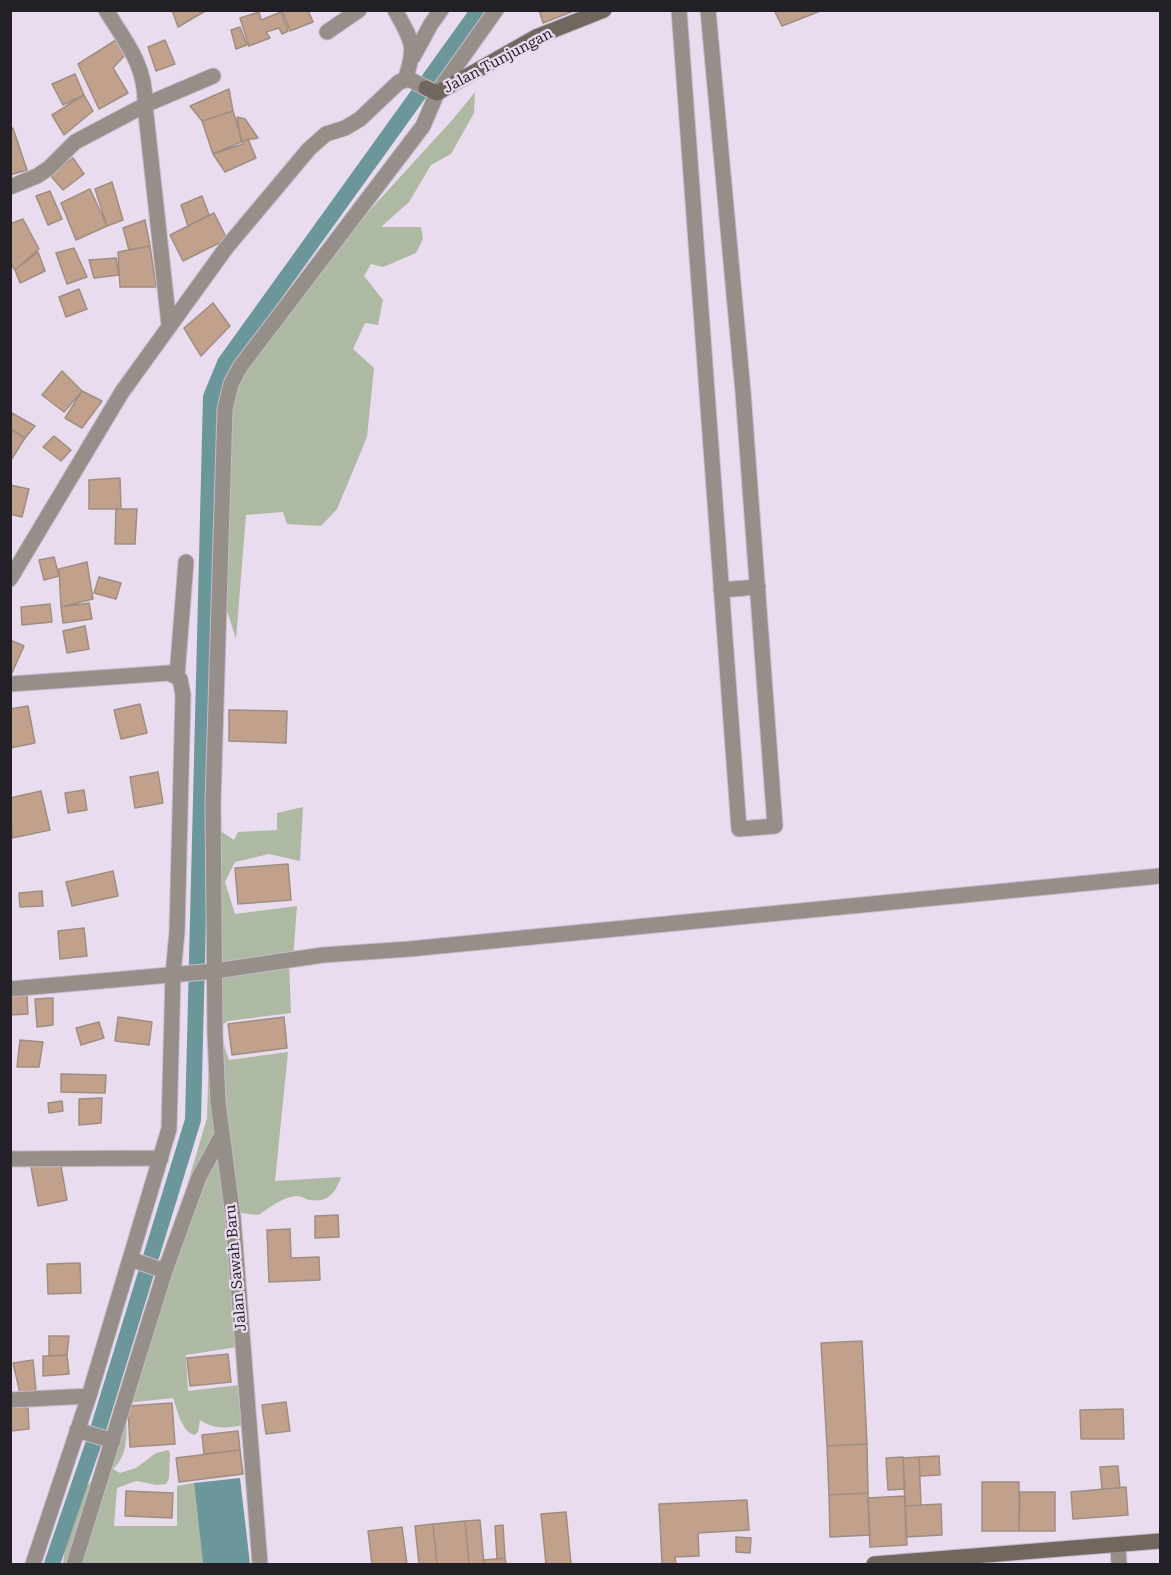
<!DOCTYPE html>
<html>
<head>
<meta charset="utf-8">
<style>
	body { margin:0 }
	#map { position:relative; width:1171px; height:1575px; overflow:hidden; background:#e9dcef; font-family:"Roboto Serif",serif }
	canvas { display:block }
	.frame { position:absolute; inset:0; border:12px solid #231f26; pointer-events:none }
</style>
</head>
<body>
<div id="map">
<canvas width="1171" height="1575"></canvas>
<div class="frame"></div>
</div>
<script>
const g = document.querySelector('canvas').getContext('2d');
g.lineJoin = 'round';
function fillPath(path, color) { g.fillStyle = color; g.fill(path, 'evenodd'); }
function strokePath(path, color, width, dash) { g.strokeStyle = color; g.lineWidth = width; g.lineCap = dash ? 'butt' : 'round'; g.setLineDash(dash || []); g.stroke(path); }
function label(font, color, halo, rows, align = 'center') {
  g.font = font + ' "Roboto Serif",serif'; g.lineWidth = 4.5; g.setLineDash([]); g.textBaseline = 'middle'; g.strokeStyle = halo; g.fillStyle = color; for (const [text, x, y, turn = 0] of rows) {
    g.save(); g.translate(x, y); g.rotate((+turn || 0) * Math.PI / 180); g.textAlign = isNaN(turn) ? turn : align; if (halo) g.strokeText(text, 0, 0); g.fillText(text, 0, 0); g.restore();
  }
}
const green = new Path2D(`
	M475,92l-1,21 -23,41 -20,11 -22,37 -28,25h40l2,12 -7,14 -33,14 -12,-3 -7,12 19,24 -5,25 -13,-2 -12,26 21,19 -7,69 -30,72 -16,17 -34,-2 -4,-12 -37,3 -10,124 -16,-50 7,-190 14,-29 107,-136 106,-116z
	M303,807l-3,54 -31,-7 -34,8 -10,20 10,32 62,-8 -4,53 -4,1 2,53 -63,8 -8,5 -1,-196 15,10 4,-8 39,-2v-17z
	M223,1042l6,18 59,-8 -13,129 66,-4c-5,15 -13,26 -30,23 -5,0 -9,-4 -14,-4 -12,0 -29,12 -38,19l-18,-2 -4,-2 -17,-165z
	M209,1047l19,166 9,134 -51,8 2,36 51,-6 5,40c-18,3 -29,5 -44,-5l-2,12 -3,3c-13,-2 -18,-26 -22,-37l-47,5c0,22 5,50 -13,66l7,4 16,-5 20,-15 12,-3 2,3 -1,25 -3,6 -9,1 -21,-4 -19,7 -3,38h63v-40l17,-3 9,81h-140c3,-24 10,-69 30,-84l62,-186 52,-176z`);
const water = new Path2D(`
	M240,1478l10,86h-47l-9,-81z`);
const canal = new Path2D(`
	M52,1564l44,-128 97,-316 18,-723 14,-34 254,-353`);
const building = new Path2D(`
	M172,10h35l-29,17z
	M282,10h26l5,12 -23,9z
	M539,10h37l-33,13z
	M774,10h49l-41,16z
	M259,12l2,8 20,-8 7,19 -6,3 -3,-6 -13,4 4,6 -21,8 -9,-28z
	M240,27l7,18 -11,4 -5,-19z
	M116,40l9,15 -12,13 15,25 -29,16 -21,-45z
	M165,40l10,24 -19,7 -8,-24z
	M75,74l9,21 -21,10 -11,-21z
	M229,89l4,22 -31,10 -12,-15z
	M84,95l9,16 -29,24 -12,-20z
	M233,111l10,33 -30,10 -11,-33z
	M237,117l8,2 13,19 -17,3z
	M13,128l14,42 -17,5v-45z
	M248,139l8,19 -31,14 -12,-18z
	M73,158l11,16 -21,16 -13,-15z
	M112,182l11,38 -16,6 -12,-37z
	M90,189l17,37 -31,14 -15,-37z
	M50,191l12,28 -14,6 -12,-29z
	M202,196l7,19 -21,11 -7,-21z
	M214,213l13,26 -44,22 -13,-26z
	M23,219l16,30 -24,21 -5,-7v-39z
	M145,220l5,26 -21,4 -6,-22z
	M150,246l6,41h-36l-2,-35z
	M74,248l13,29 -20,7 -11,-31z
	M38,252l7,19 -25,12 -5,-13z
	M116,258l3,17 -25,3 -5,-18z
	M79,289l8,20 -21,8 -7,-20z
	M213,303l17,23 -29,30 -17,-28z
	M62,371l20,20 -18,21 -22,-17z
	M82,391l20,10 -20,27 -17,-10z
	M10,412l25,14 -10,12 -15,-9z
	M10,428l15,10 -14,22h-1z
	M54,436l17,14 -10,11 -18,-14z
	M120,478l1,31h-32v-29z
	M10,485l19,4 -7,28 -12,-3z
	M116,509h21l-2,35h-20z
	M54,557l5,19 -15,4 -5,-20z
	M87,562l6,37 -32,8 -2,-38z
	M99,577l22,6 -5,16 -22,-6z
	M89,603l3,16 -29,4 -2,-16z
	M50,604l2,18 -30,3 -1,-18z
	M85,626l4,23 -22,4 -4,-22z
	M10,640l14,6 -13,29h-1z
	M140,704l7,29 -26,6 -7,-29z
	M28,706l7,37 -25,5v-39z
	M229,710l58,1 -1,32 -57,-2z
	M158,772l5,31 -28,5 -5,-31z
	M84,790l3,20 -19,3 -3,-20z
	M41,791l9,39 -38,8 -2,-40z
	M288,864l3,36 -53,4 -3,-36z
	M113,871l5,25 -46,10 -6,-24z
	M42,891l1,15 -23,1 -1,-14z
	M84,928l3,28 -27,3 -2,-28z
	M27,994l1,20 -18,1v-20z
	M53,998v27l-16,2 -2,-28z
	M118,1017l34,5 -3,23 -34,-4z
	M284,1017l3,31 -55,7 -4,-31z
	M99,1022l5,16 -23,7 -5,-17z
	M20,1040l23,2 -4,25h-22z
	M61,1074l45,1 -1,18 -44,-1z
	M102,1098l-1,25 -22,2v-26z
	M62,1101l1,10 -14,2 -1,-10z
	M60,1161l7,39 -29,6 -7,-39z
	M338,1215l1,22 -24,1v-22z
	M290,1229l1,29 28,-1 1,23 -51,2 -2,-52z
	M80,1263l1,30 -33,1 -1,-30z
	M49,1336h20l-2,19 -18,1z
	M862,1341l5,103 -40,2 -6,-103z
	M228,1354l3,28 -41,4 -3,-28z
	M67,1355l2,19 -26,2v-20z
	M33,1360l3,31 -16,2 -7,-30z
	M286,1402l4,29 -24,3 -4,-29z
	M172,1403l3,41 -45,3 -2,-41z
	M10,1406l18,2 1,21 -19,2z
	M1123,1409l1,30h-43l-1,-29z
	M238,1431l2,19 -36,4 -2,-19z
	M867,1444l1,49 -39,2 -2,-49z
	M240,1450l3,24 -64,8 -3,-24z
	M939,1456l1,19 -20,1 -1,-19z
	M903,1457l2,32 -17,1 -2,-32z
	M919,1457l2,48 -16,1 -2,-48z
	M1118,1466l2,22 -18,1 -2,-22z
	M982,1482h37v49h-37z
	M1126,1487l2,28 -55,4 -2,-27z
	M126,1491l47,2 -1,25 -47,-2z
	M1020,1492h35v39h-36z
	M868,1493l2,42 -40,2 -1,-42z
	M905,1496l2,49 -37,2 -2,-49z
	M747,1500l2,30 -51,3 1,23 -24,1 1,7h-14l-3,-60z
	M941,1504l1,31 -36,2 -1,-31z
	M566,1512l5,52h-25l-5,-50z
	M480,1520l4,44h-15l-4,-43z
	M465,1521l4,43h-32l-4,-40z
	M433,1524l4,40h-18l-4,-38z
	M503,1525l2,33 -8,1 -2,-33z
	M402,1527l5,37h-35l-4,-33z
	M736,1537l15,1 -1,15 -14,-1z
	M505,1558l1,6h-22v-4z`);
const street = new Path2D(`
	M106,10c20,33 40,55 39,95l68,-29
	M395,10c17,31 22,35 10,70
	M679,10l60,819 36,-3 -32,-434 -35,-382
	M327,32l32,-22
	M413,57l18,-33 10,-14
	M10,187l27,-11 12,-8 26,-26 70,-37 24,220
	M10,579l112,-187 104,-144 83,-99 17,-15 19,-6 15,-9 39,-37 10,-3 17,9
	M721,590l37,-3
	M177,676l9,-114
	M10,684l159,-11 11,6 3,16 -6,237 -4,42 -4,155 -80,267 -56,168
	M10,989l205,-18 108,-16 86,-6 751,-73
	M10,1159l151,-1
	M130,1259l35,12
	M10,1400l79,-4
	M77,1430l36,11
	M1118,1545l1,19
	M74,1564l91,-293 34,-94 23,-42
	M260,1564l-27,-347 -15,-115 -3,-68 -2,-232 12,-393 6,-25 9,-17 183,-241 14,-33 59,-83`);
const secondary = new Path2D(`
	M426,88l11,5 99,-56 68,-27
	M874,1564l286,-23`);
const streetNames = [
	["Jalan Tunjungan",498,61,-28],
	["Jalan Sawah Baru",236,1268,-95]
];
fillPath(green, '#adb9a2');
fillPath(water, '#6b979b');
strokePath(canal, '#6b979b', 16);
fillPath(building, '#c1a18c');
strokePath(building, '#a08d81', 1.5);
strokePath(street, '#c5bacb', 17);
strokePath(secondary, '#c5bacb', 17);
strokePath(street, '#968e88', 15);
strokePath(secondary, '#72675e', 15);
label('15px', '#231f26', '#e9dcef', streetNames);
</script>
</body>
</html>
